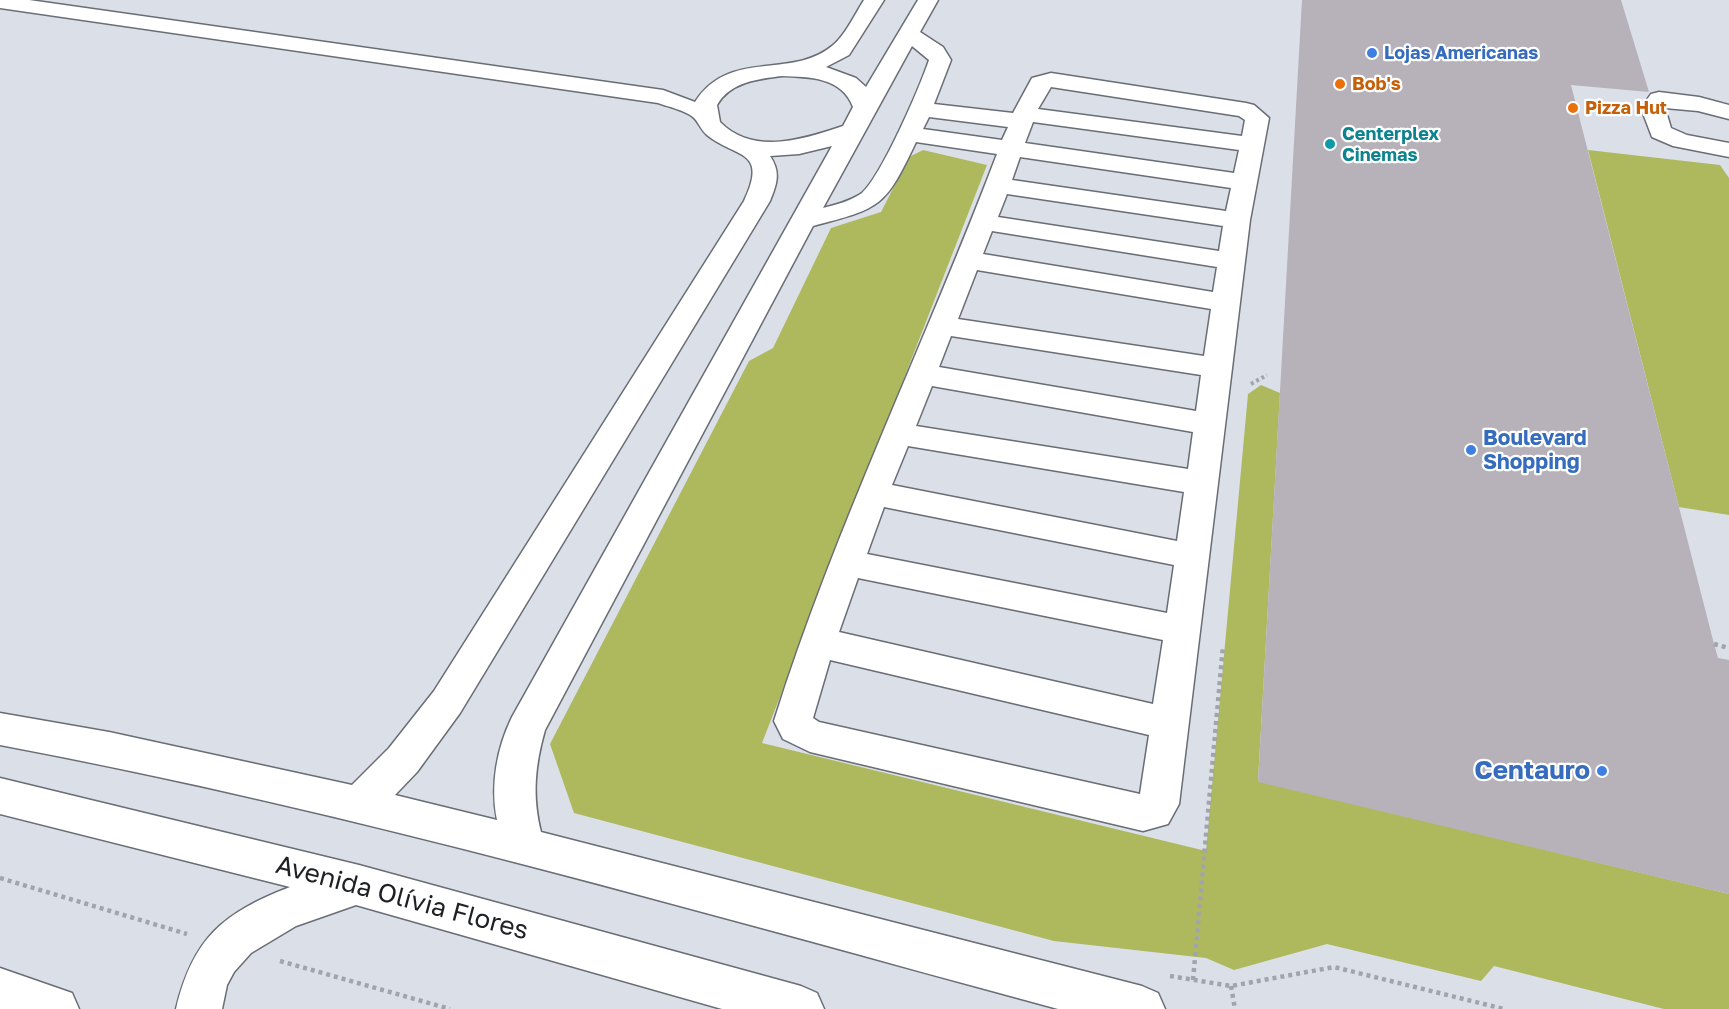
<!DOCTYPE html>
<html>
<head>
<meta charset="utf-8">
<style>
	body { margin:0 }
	canvas { display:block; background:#dadfe8 }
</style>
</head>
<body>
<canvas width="1729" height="1009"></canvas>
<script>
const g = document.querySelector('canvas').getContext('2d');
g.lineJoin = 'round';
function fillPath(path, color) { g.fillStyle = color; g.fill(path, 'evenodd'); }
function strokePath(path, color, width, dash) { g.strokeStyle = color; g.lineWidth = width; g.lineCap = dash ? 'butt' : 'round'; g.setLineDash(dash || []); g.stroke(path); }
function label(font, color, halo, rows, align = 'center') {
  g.font = font + ' "Golos Text",sans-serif'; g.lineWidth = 4.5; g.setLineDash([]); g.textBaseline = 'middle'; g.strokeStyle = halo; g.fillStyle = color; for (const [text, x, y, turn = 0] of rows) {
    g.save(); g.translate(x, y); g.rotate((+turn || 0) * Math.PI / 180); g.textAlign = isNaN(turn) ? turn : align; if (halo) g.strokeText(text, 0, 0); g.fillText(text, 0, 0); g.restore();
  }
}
const green = new Path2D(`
	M923,150l64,15 -225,578 444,108 42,-457 13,-9 19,8 -22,388 471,113v115h-65l-170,-43 -13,15 -154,-37 -93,26 -28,-12 -152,-17 -480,-128 -24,-69 199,-383 24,-13 58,-120 50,-16 28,-55z
	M1588,150l132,15 9,13v337l-50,-8z`);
const building = new Path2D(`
	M1302,0h319l28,92 -78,-7 143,559 4,14 11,2v234l-471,-112z`);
const pathFar1 = new Path2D(`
	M1251,384l16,-9`);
const path = new Path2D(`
	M1714,644l15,4
	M0,878l187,56
	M280,961l170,48
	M1170,976l61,10 103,-19 170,42
	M1193,980l30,-334
	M1231,986l4,23`);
const minor = new Path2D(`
	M0,0h29l634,90 32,12c35,-54 95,-22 137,-56 13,-10 23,-32 32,-46h20l-35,55 -23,12 30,11 10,9 52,-87h20l-18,32 23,15 8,13 -17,44 79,9 19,-35 19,-5 195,30 8,2 15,13 -19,102 -71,584 -11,20 -25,7 -333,-79 -27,-13 -9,-18c61,-194 151,-377 223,-567l-81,-12c-31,65 -34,66 -103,84l-268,504c-10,35 -13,66 -4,102l601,154 16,7 7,16h-107c-351,-95 -700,-197 -1058,-264v-32l109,19 243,53 37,-37 45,-57 310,-490c25,-52 -9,-43 -37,-66 -6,-5 -9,-14 -14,-18 -9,-7 -24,-10 -35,-14l-658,-95zM912,46l17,14c-9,27 -47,115 -67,133 -11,8 -27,12 -39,15zM782,76c27,1 60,1 71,31l-10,19c-38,13 -90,30 -123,-4l-3,-17c13,-23 41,-26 65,-29zM1051,87l188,29 6,4 -3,16 -204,-27zM929,117l79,10 -6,13 -79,-11zM1033,122l206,28 -5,23 -209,-30zM832,146l-320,571c-15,31 -22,68 -15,103l-102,-25 22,-23 43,-59 310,-512c7,-17 11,-29 0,-45l29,-2zM1020,157l211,31 -5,23 -214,-31zM1007,194l216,32 -4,25 -221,-34zM992,231l225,36 -4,25 -230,-38zM977,270l234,39 -7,47 -246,-37zM951,336l250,39 -5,36 -257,-44zM932,386l261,46 -5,37 -272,-43zM908,446l276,46 -7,49 -285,-56zM884,507l290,58 -7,48 -300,-59zM858,578l305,62 -10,64 -314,-72zM830,660l319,75 -9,59 -321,-72 -6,-4z
	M1659,92l40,5 30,8v14l-31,-8 -33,-3 6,20 16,7 42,8v14l-56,-11 -21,-9 -11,-29 10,-14z`);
const major = new Path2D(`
	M0,778l359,87 442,121 16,7 7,16h-102l-366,-104 -60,21 -45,27 -17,19 -7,13 -5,24h-46c17,-71 47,-96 114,-122l-290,-73z
	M0,968l72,25 7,16h-79z`);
const markers = [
	[1372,53,6,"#3f7fe0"],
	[1340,84,6,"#e8710a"],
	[1573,108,6,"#e8710a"],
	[1330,144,6,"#0f9aa8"],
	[1471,450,6,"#3f7fe0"],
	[1602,771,6,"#3f7fe0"]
];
const farShopnames = [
	["Lojas Americanas",1384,53]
];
const farFoodnames = [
	["Bob's",1352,84],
	["Pizza Hut",1585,108]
];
const farCulturenames = [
	["Centerplex",1342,134],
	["Cinemas",1342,155]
];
const shopNames = [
	["Boulevard",1483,438],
	["Shopping",1483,462]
];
const nearShopnames = [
	["Centauro",1590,771]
];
const nearStreetnames = [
	["Avenida Olívia Flores",402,898,15]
];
fillPath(green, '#aeb95e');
fillPath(building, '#b7b1b9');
strokePath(minor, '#696d75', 3);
strokePath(major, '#696d75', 3);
strokePath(pathFar1, '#a0a4ab', 4, [3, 3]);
strokePath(path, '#a0a4ab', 4.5, [4, 4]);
fillPath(minor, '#fff');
fillPath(major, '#fff');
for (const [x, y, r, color] of markers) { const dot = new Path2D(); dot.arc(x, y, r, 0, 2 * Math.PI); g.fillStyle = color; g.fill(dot); strokePath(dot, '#fff', 2); }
label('bold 18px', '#366cbe', '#fff', farShopnames, 'left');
label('bold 18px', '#c56008', '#fff', farFoodnames, 'left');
label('bold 18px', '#0d838f', '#fff', farCulturenames, 'left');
label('bold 21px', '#366cbe', '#fff', shopNames, 'left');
label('bold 26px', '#366cbe', '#fff', nearShopnames, 'right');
label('26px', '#1e2024', '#fff', nearStreetnames);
</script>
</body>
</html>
